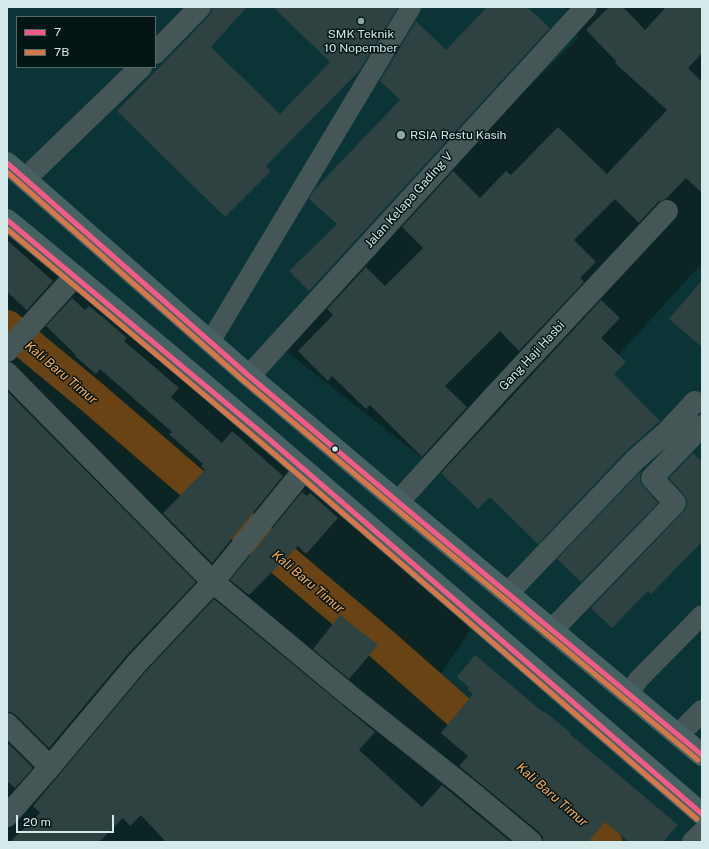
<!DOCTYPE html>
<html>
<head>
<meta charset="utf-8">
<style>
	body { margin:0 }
	#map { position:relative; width:709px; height:849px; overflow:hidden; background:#0b2525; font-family:"Public Sans",sans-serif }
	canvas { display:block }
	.frame { position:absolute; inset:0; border:8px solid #d4eaea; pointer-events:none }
	.legend { position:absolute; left:16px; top:16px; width:140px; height:52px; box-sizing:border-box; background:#041515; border:1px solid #576a6a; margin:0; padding:5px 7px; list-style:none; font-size:12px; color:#d4eaea }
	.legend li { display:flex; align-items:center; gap:8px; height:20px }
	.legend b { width:20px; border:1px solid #576a6a }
	.scale { position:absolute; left:16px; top:815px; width:98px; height:18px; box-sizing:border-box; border:2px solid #d4eaea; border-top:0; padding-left:5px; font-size:12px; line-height:14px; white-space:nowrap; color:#d4eaea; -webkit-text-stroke:3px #041515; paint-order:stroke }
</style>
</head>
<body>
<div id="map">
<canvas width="709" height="849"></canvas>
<div class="frame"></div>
<ul class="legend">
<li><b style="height:5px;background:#f35b86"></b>7</li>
<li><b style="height:5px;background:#d6764b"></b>7B</li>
</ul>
<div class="scale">20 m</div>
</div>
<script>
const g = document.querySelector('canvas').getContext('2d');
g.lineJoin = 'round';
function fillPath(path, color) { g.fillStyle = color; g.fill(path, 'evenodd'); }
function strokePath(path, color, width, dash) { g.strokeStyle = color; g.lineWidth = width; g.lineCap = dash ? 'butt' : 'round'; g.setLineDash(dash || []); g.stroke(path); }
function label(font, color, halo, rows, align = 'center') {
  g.font = font + ' "Public Sans",sans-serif'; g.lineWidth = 3; g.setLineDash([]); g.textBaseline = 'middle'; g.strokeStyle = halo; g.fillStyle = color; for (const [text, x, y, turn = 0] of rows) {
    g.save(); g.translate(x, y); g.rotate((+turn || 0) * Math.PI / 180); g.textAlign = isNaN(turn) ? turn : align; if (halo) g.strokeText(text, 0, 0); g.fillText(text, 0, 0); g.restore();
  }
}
const built = new Path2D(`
	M7,7h557l8,7 -8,9 15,14 -259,257 -44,49 206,162 220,-242v579h-101l-178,-142 55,-81 -471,-391zM17,17h138v50h-138z`);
const canal = new Path2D(`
	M7,327l85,70 102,88 182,154 117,103
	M561,803l44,39`);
const building = new Path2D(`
	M212,7h35l-36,40 69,67 50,-52 -57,-55h125l-39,64 -93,95 5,5 -46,46 -108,-106 92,-95 3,-6z
	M487,7h40l23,21 -241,263 -20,-20 48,-47 -28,-25 6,-10 85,-89 -20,-19 36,-60 30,29z
	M609,7h14l22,23 21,-23h36v46l-14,15 14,14v111l-16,-15 -20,21 -8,3 -19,21 -24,-24 -41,41 22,22 -16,16 4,4 -65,69 -19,-20 -55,55 22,21 -45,50 -52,-52 -4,4 -34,-33 -4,5 -30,-30 35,-36 -6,-6 39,-42 19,19 38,-38 -21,-21 51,-56 27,27 26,-27 5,4 47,-48 49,47 60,-64 -52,-47 1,-2 -30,-31z
	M7,240l46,41 -26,29 -20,-18z
	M702,280v67l-33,-28z
	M72,298l13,12 4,-4 17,14 21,18 -3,3 55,47 -8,9 51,46 10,-12 51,45 -71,87 -49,-50 42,-43 -4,-4 2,-2 -34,-30 3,-2 -72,-63 -4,5 -21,-18 1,-1 -30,-29z
	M601,300l19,18 -19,20 25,24 -12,12 46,47 -34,30 -88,93 -48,-47 -12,12 -37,-36z
	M7,391l189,191 -69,73 -78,93 -33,-33 -5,-3h-4z
	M693,453l9,9v80l-51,52 -3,-3 -36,37 -21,-20 93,-97 3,-5v-6l-3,-5 -15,-17z
	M642,470l-2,5v6l3,5 15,17 -77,79 -24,-23z
	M302,492l5,4 3,-3 28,25 -32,36 -8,-8 -49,49 -19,-15z
	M214,599l161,133 -16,18 63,57 20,-22 69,57h-345l-25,-27 -11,11 -7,-8 -24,24h-89l30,-29 -7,-7 113,-135z
	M340,615l38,30 -29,34 -36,-30z
	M475,655l69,58 1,-1 26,21 -1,1 108,91 -15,17h-34l-24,-20 -17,20h-45v-5l-4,-5 -80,-66 9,-10 -27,-23 32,-39 -5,-4 1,-2 -12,-11z
	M9,744l24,24 -18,20 -8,-7v-35z`);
const lane = new Path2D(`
	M210,342l201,-335
	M629,694l9,-14 64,-65`);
const street = new Path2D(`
	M155,53l45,-46
	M25,179l116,-112
	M7,351l68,-75
	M7,373l206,209 136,113 116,92 66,55
	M249,376l337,-369
	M398,502l100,-110 169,-181
	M508,593l127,-133 32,-28 28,-30
	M552,630l123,-127 -23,-25 50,-52
	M7,724l43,43
	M678,735l24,-24
	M7,816l43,-49 87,-104 76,-81 91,-112
	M693,842l9,-9`);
const highway = new Path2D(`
	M7,163l242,213 149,126 304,253
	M7,220c236,193 464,395 695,594`);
const bus1 = new Path2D(`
	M7,163l242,213 149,126 304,253
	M7,220l263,220 432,374`);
const bus2 = new Path2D(`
	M7,172l237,209 150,126 304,253
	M7,229l258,217 432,373`);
const markers = [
	[361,21,4,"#8ea5a5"],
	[401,135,5,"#8ea5a5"],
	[335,449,3.5,"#d4eaea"]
];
const poiNames = [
	["SMK Teknik",361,34],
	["10 Nopember",361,48],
	["RSIA Restu Kasih",410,135,"left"]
];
const streetNames = [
	["Jalan Kelapa Gading V",409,200,-48],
	["Gang Haji Hasbi",532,356,-47]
];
const waterNames = [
	["Kali Baru Timur",61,373,40],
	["Kali Baru Timur",308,582,40],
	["Kali Baru Timur",552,795,41]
];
fillPath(built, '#0a3435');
strokePath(canal, '#694313', 34);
fillPath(building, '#2e4242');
strokePath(lane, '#455656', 20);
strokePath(street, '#455656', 22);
strokePath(highway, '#476262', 22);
strokePath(bus1, '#f35b86', 5);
strokePath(bus2, '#d6764b', 5);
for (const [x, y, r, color] of markers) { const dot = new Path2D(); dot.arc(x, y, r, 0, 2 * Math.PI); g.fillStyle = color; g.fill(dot); strokePath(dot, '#041515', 1.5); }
label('12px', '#d4eaea', '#041515', poiNames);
label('12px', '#d4eaea', '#041515', streetNames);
label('italic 13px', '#ffad55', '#041515', waterNames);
</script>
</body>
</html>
